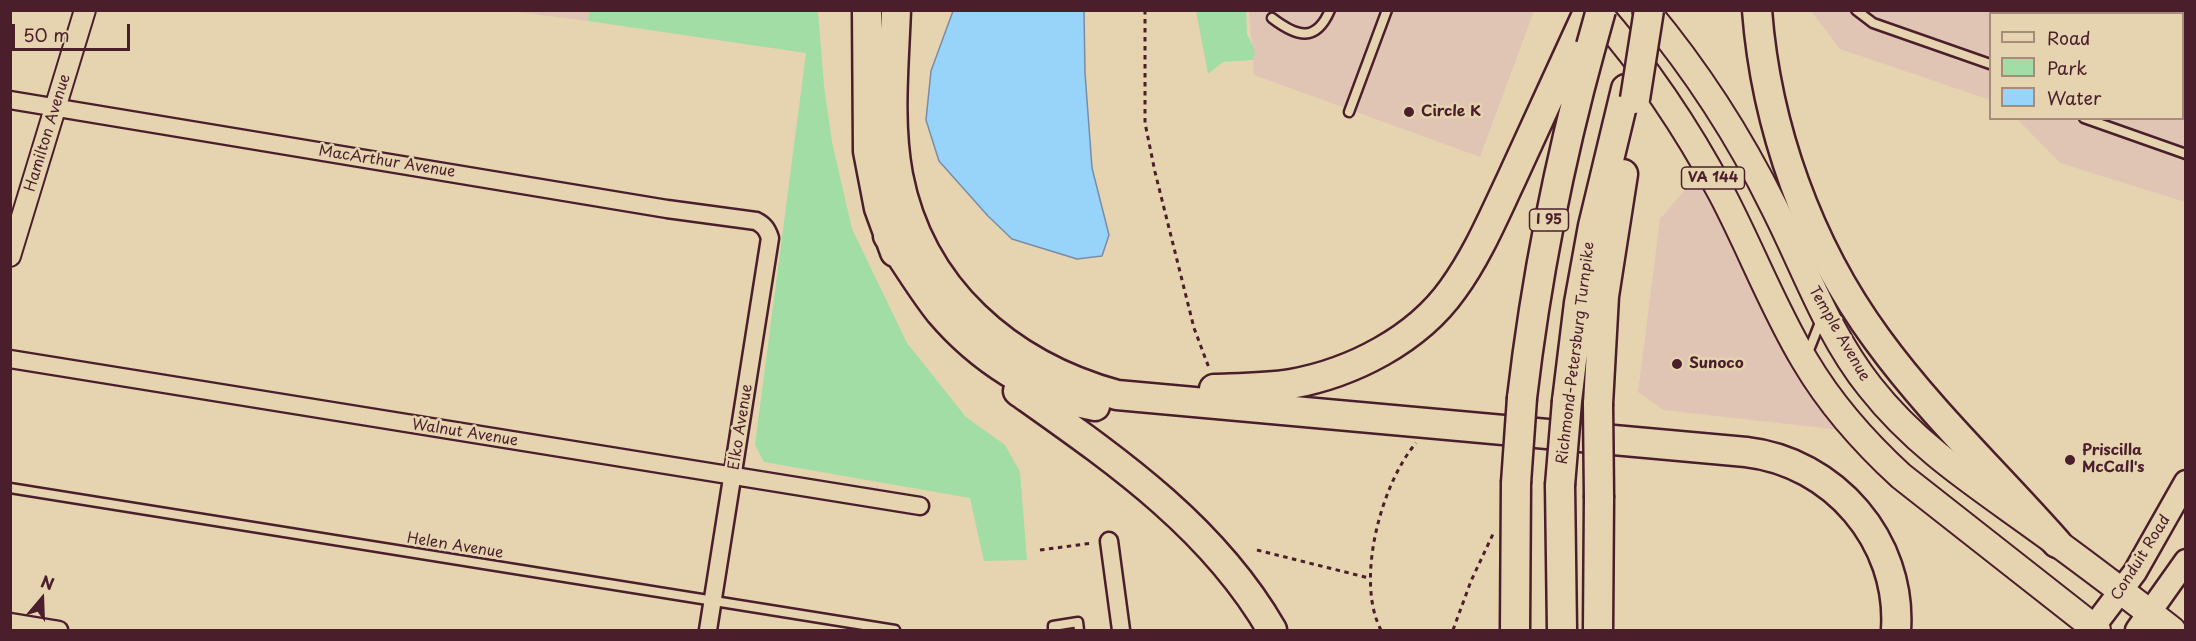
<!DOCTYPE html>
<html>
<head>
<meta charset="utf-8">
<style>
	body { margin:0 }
	#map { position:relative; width:2196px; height:641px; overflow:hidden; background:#e6d4b1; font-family:"Playpen Sans",sans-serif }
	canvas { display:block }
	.frame { position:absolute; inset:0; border:12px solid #4a1f2b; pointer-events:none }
	.legend { position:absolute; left:1989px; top:12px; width:195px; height:108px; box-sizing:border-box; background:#e6d4b1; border:2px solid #a88c7b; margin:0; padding:8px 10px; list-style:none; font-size:18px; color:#4a1f2b }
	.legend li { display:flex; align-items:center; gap:12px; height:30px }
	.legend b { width:30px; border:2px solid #a88c7b }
	.north { position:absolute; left:12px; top:569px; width:60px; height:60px; -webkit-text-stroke:4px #e6d4b1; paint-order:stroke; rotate:19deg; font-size:16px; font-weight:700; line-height:24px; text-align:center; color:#4a1f2b }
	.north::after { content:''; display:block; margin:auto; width:21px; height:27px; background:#4a1f2b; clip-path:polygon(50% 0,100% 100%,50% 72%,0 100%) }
	.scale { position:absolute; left:12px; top:24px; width:118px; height:27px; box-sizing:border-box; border:3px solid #4a1f2b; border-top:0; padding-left:8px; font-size:18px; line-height:21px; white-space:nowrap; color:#4a1f2b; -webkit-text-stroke:4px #e6d4b1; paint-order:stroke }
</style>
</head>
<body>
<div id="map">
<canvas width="2196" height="641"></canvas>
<div class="frame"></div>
<ul class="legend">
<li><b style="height:8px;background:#e6d4b1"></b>Road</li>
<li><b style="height:16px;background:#a1dda4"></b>Park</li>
<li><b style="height:16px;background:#98d4f9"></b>Water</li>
</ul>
<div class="north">N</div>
<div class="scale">50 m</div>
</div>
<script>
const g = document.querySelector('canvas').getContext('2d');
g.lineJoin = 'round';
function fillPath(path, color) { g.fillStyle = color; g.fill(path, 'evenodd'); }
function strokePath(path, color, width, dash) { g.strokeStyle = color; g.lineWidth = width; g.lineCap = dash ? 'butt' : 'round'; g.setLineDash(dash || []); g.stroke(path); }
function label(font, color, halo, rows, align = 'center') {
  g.font = font + ' "Playpen Sans",sans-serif'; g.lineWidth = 5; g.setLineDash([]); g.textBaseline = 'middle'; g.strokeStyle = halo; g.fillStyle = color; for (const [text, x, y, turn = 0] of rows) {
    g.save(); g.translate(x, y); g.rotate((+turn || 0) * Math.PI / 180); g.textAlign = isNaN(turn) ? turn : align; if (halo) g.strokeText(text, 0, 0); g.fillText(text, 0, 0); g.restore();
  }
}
const built = new Path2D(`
	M509,11h80l-1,10z
	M1249,11h285l-54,146 -226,-82z
	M1811,11h374v191l-125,-39 -43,-44 165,-1v-104h-192v86l-150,-51z
	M1699,173l141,257 -177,-20 -25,-18 22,-173z`);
const green = new Path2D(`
	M589,11h229l6,75 8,56 20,87 55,114 59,74 39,28 15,27 7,88 -43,1 -14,-63 -206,-36 -9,-17 51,-392 -218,-32z
	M1196,11h50l1,23 8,17 -2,9 -30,2 -15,12z`);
const water = new Path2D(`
	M953,11h131l1,62 7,95 17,67 -7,21 -25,3 -65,-20 -24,-23 -49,-55 -13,-41 5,-49z`);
const path = new Path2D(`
	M1145,10v113l10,49 39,156 15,40
	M1040,550l53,-7
	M1257,550l112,28
	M1381,630c-26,-49 0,-146 35,-187
	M1453,630l18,-49 22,-47`);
const service = new Path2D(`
	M1856,10l17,13 117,41
	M2054,14l1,-4
	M1272,18c25,19 44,25 58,-8
	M1349,112l38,-102
	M2084,118l102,36
	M1807,355l14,-35
	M10,488l885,142
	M1053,630v-4l25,-4 1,8`);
const minor = new Path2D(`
	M10,100l657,109 89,12c8,4 11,8 14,17l-62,392
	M10,359l910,147
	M1109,541l12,89
	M10,622l49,8`);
const tertiary = new Path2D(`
	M10,256l75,-246`);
const secondary = new Path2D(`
	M2091,630l44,-58 51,-90
	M2137,630l49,-69`);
const primary = new Path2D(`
	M1596,10c49,56 91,118 126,184 29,55 51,114 83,167 26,44 59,81 96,115l196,154
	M1646,10c51,61 93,126 128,197 31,61 53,126 96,180 48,61 107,98 169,143 45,32 89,66 133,100`);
const motorway = new Path2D(`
	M867,10l1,141 11,57 16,44
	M896,10c-2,54 -8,112 2,165 22,114 110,190 219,220l629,57c88,10 156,89 150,178
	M1757,10c9,117 51,235 120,329 53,73 120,136 180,204
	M888,236c17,25 33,52 52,76 39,46 95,83 155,94
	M1214,389c26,-1 52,-1 77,-5 61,-11 126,-44 162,-95 24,-33 40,-71 58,-109 26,-56 52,-113 78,-170
	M1018,391c96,68 194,135 254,239
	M1522,398c14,-120 37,-236 69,-352
	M1567,401l12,-98 14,-77 33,-137
	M1598,404l6,-108 19,-122
	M1560,485l2,145
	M1515,630l1,-147
	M1598,630l1,-132`);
const motorwayBridge = new Path2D(`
	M1591,46l10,-36
	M1635,99l14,-89
	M1598,404l1,94
	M1516,483l6,-85
	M1560,485l7,-84`);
const markers = [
	[1409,112,6,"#4a1f2b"],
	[1677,364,6,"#4a1f2b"],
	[2070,460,6,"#4a1f2b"]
];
const shields = [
	[1713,178,63],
	[1549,220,39]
];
const shieldNames = [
	["VA 144",1713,178],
	["I 95",1549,220]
];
const poiNames = [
	["Circle K",1421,112],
	["Sunoco",1689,364],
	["Priscilla",2082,451],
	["McCall's",2082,468]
];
const streetNames = [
	["Hamilton Avenue",48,133,-73],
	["MacArthur Avenue",387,162,9],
	["Temple Avenue",1839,334,60],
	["Richmond-Petersburg Turnpike",1576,353,-83],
	["Elko Avenue",741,427,-81],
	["Walnut Avenue",465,433,9],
	["Helen Avenue",455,546,9],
	["Conduit Road",2141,558,-58]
];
fillPath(built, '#e1c5b4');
fillPath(green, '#a1dda4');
fillPath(water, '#98d4f9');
strokePath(water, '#798ca7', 1.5);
strokePath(service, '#4a1f2b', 13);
strokePath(minor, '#4a1f2b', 21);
strokePath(tertiary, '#4a1f2b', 24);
strokePath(secondary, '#4a1f2b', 27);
strokePath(primary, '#4a1f2b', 30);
strokePath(motorway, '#4a1f2b', 33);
strokePath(path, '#4a1f2b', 3, [4.5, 4.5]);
strokePath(service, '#e6d4b1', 8);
strokePath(minor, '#e6d4b1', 16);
strokePath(tertiary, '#e6d4b1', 20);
strokePath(secondary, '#e6d4b1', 22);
strokePath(primary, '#e6d4b1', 26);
strokePath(motorway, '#e6d4b1', 28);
strokePath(motorwayBridge, '#4a1f2b', 33, []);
strokePath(motorwayBridge, '#e6d4b1', 28);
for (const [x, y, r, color] of markers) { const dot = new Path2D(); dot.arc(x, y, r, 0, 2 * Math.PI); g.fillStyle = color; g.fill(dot); strokePath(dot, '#e6d4b1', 2); }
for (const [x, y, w] of shields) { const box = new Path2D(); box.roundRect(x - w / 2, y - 11, w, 22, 4.5); g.fillStyle = '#e6d4b1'; g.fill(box); strokePath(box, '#4a1f2b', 1.5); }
label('bold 14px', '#4a1f2b', null, shieldNames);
label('bold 15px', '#4a1f2b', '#e6d4b1', poiNames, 'left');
label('15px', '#4a1f2b', '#e6d4b1', streetNames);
</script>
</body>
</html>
